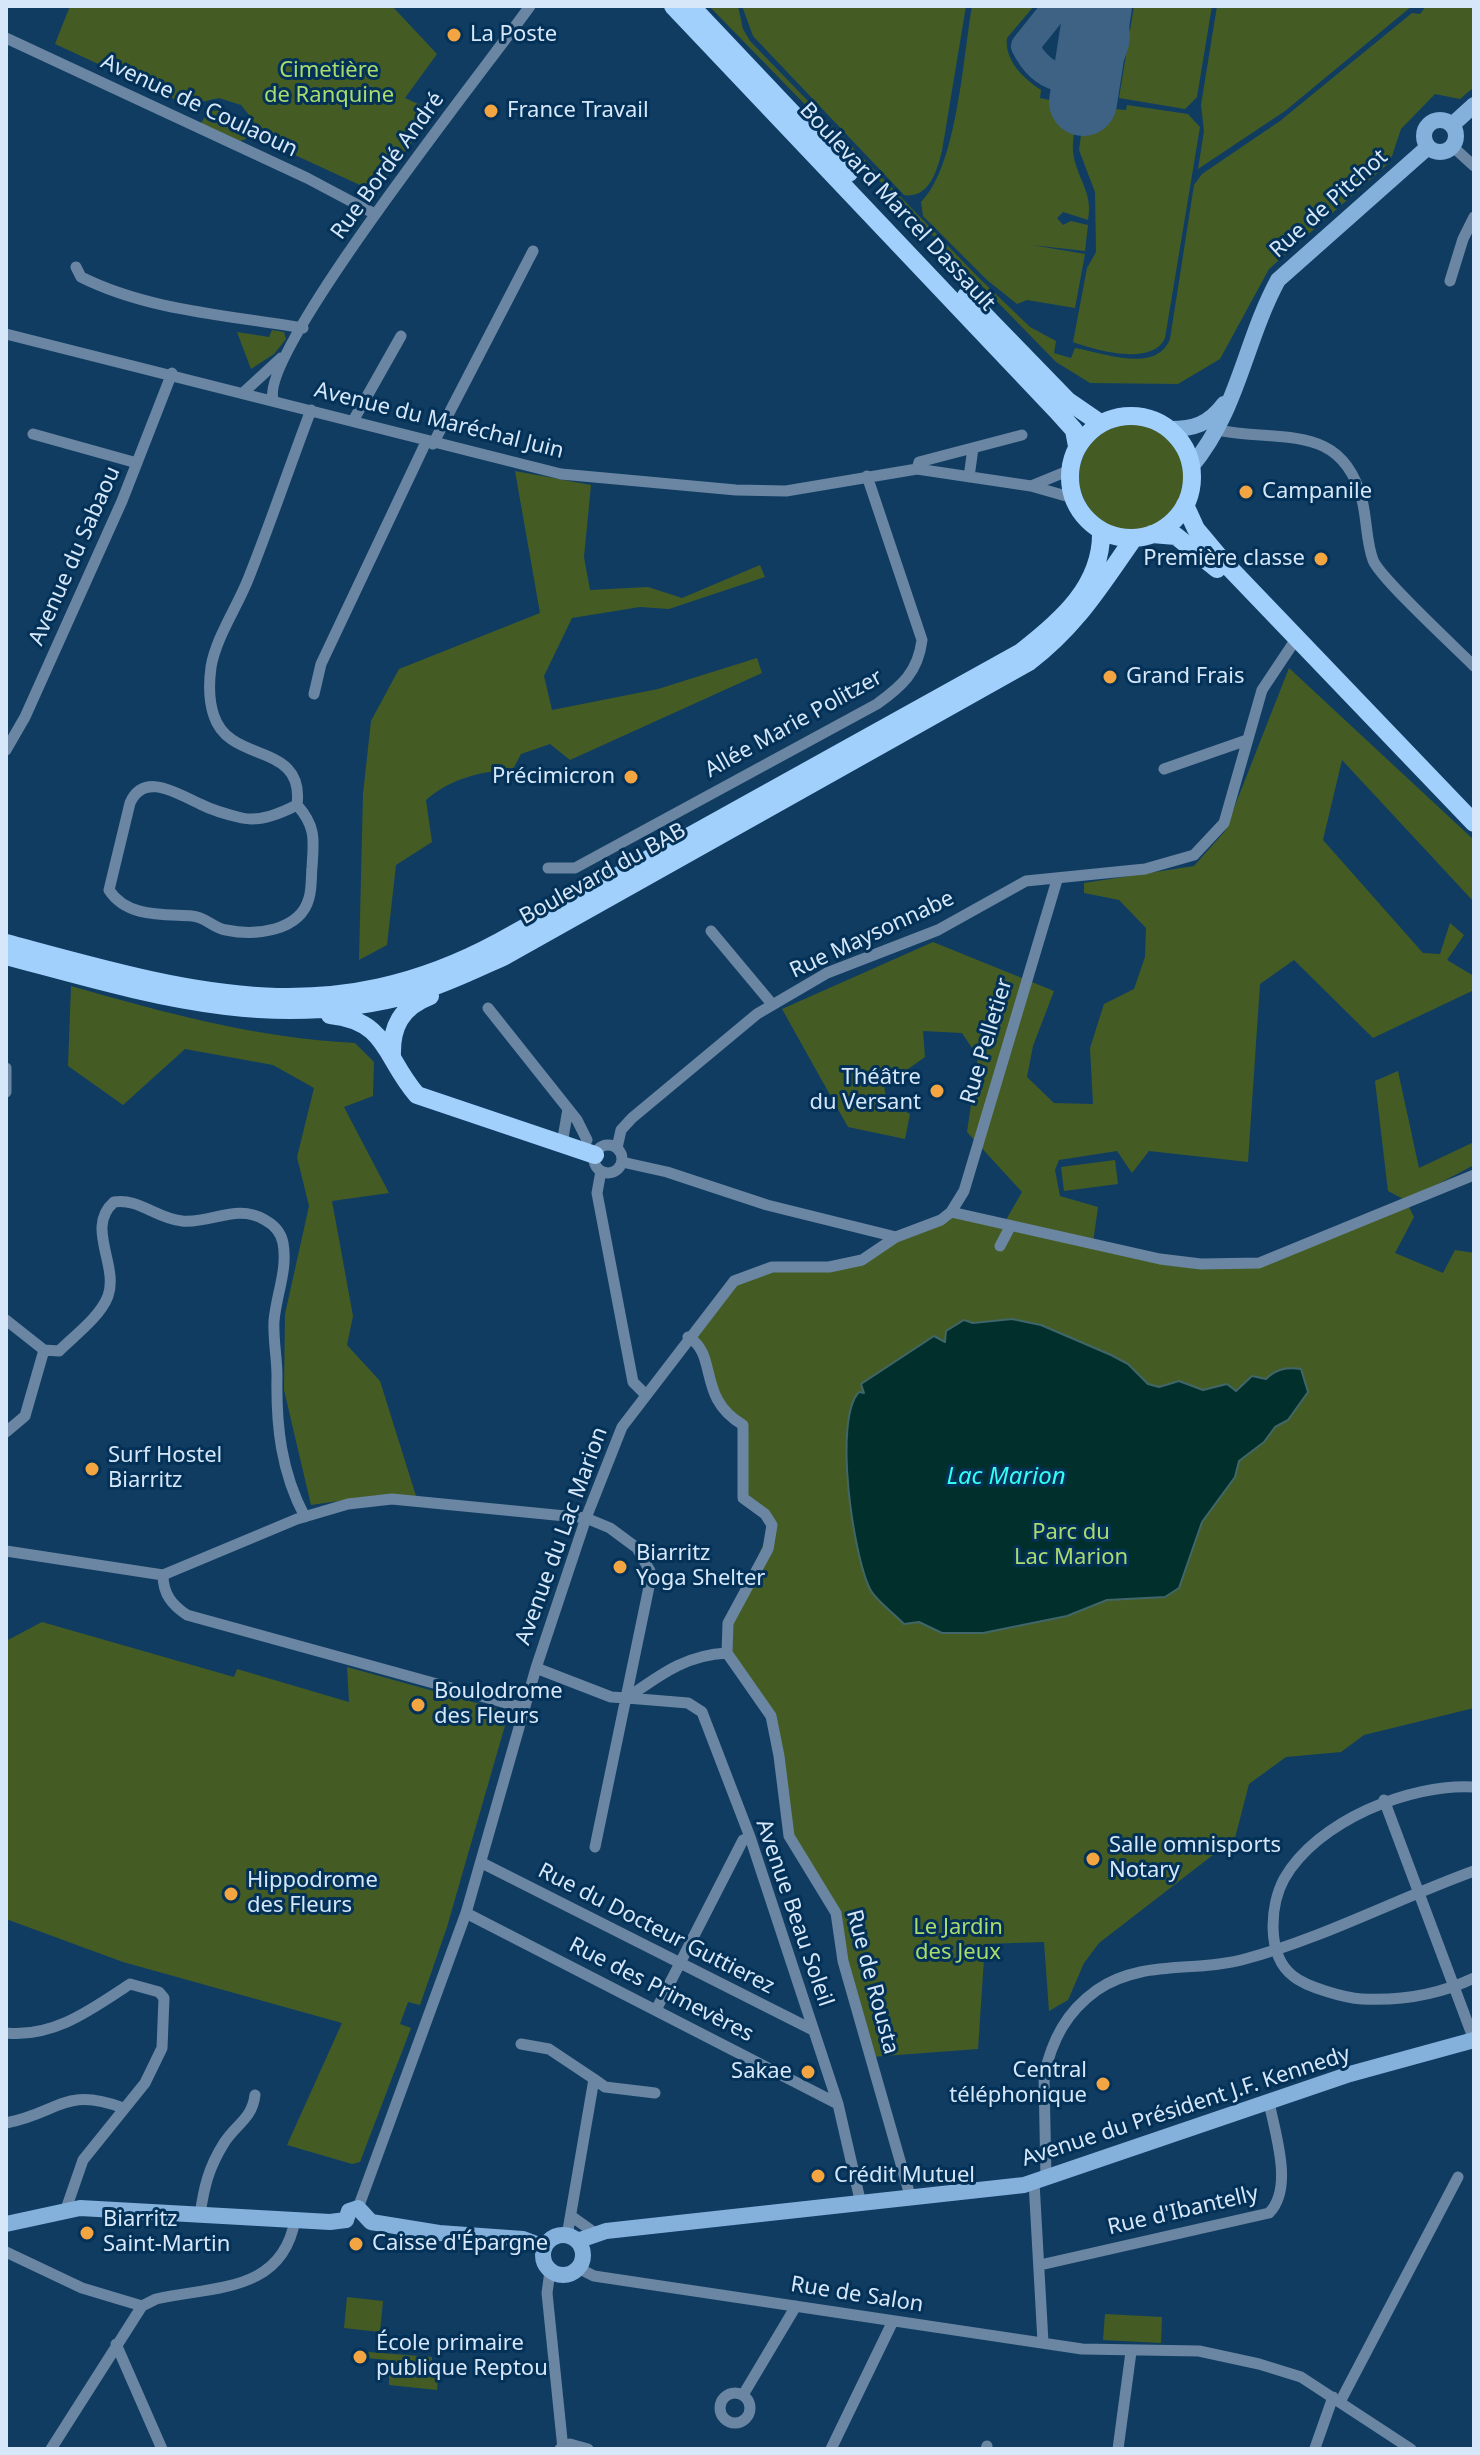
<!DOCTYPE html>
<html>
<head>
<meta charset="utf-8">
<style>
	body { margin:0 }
	#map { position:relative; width:1480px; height:2455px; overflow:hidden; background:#103c62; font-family:"Noto Sans",sans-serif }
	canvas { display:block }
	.frame { position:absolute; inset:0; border:8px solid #d6e7f9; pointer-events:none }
</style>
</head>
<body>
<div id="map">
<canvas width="1480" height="2455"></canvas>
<div class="frame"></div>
</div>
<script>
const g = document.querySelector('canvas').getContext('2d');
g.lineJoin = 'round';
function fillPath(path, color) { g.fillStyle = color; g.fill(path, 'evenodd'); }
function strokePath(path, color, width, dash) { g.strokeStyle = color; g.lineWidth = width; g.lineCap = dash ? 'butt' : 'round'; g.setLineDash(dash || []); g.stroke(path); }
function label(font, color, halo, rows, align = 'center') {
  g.font = font + ' "Noto Sans",sans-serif'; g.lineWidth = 6; g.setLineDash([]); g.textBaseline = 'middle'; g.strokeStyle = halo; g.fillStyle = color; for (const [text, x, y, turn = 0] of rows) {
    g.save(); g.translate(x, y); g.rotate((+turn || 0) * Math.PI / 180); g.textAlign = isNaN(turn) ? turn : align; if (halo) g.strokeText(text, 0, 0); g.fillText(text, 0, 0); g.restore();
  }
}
const green = new Path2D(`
	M70,6h322l45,48 -32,44 29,13 -49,69 -23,6 -104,-48 -5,-18 -12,-15 -22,-7 -32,7 -132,-61z
	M709,6h29l5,23 7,12 229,237 51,49 26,14 -2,12 17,5 4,-10c30,5 81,26 95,-9l24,-154 8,-11 78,-53 132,-108 8,1 6,-8h48v81l-14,12 -25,-5 -34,35 -11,33 -121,107 -49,90 -42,25 -88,-1 -34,-21z
	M742,6h224l-24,145c-5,20 -13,48 -38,44l-151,-159z
	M972,6h62l-27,32c-3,22 17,41 34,52l-1,8 39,8c-2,16 -9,36 -5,52 5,23 19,36 14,62l-25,-8 -6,6 6,7 8,-4 17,4 -3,26 -53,-6 53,9 -10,54 -48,-8 -10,4 -30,-24 -64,-64 -2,-14c36,-35 42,-145 51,-196z
	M1134,6h78l-15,91 -12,12 -66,-11z
	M1217,6h195l-127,105 -87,58 6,-38 -3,-26z
	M1127,105l61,9 12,13 -35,211c-12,28 -68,13 -92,4l14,-74 9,-16 -1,-60 -16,-42 6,-44 41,4z
	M223,110l12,6 11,23 -6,2 -39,-18 8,-12z
	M272,330l12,2 2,7 -12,15 -23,15 -14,-37 32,5z
	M1079 477a53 53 0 1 1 106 0a53 53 0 1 1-106 0Z
	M515,471l76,14 -7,72 6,33 58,-3 34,11 78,-33 5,12 -96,32 -29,-2 -68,11 -28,58 8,34 106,-21 99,-31 5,15 -192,87 -20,-16 -29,10 -8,15c-33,3 -62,9 -87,31l6,42 -36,23 -9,80 -28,15 4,-166 8,-73 28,-52 141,-56z
	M1289,668l185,172v62l-132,-142 -19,80 100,113 17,1 10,-31 14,12 -17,25 27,16v14l-101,48 -79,-78 -34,24 -12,178 -99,-11 -17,22 -15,-22 -58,9 -4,10 5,26 38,11 -5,36 67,16 99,4 146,-63 -17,-9 -13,-110 23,-10 21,97 55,-26v23l-68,36 8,16 -19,36 48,20 12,-23 19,3v455l-110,27 -23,17 -55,5 -37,27 -14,54 -136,105 -15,20 -16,37 -19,11 -5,-69 -59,2 -7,105 -107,8 -35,-144 -47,-77 -18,-120 -44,-63 1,-30 44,-98 -29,-27v-73l-16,-9 -32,-75 30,-51 21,-15 100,-10 105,-53 52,13 19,-33 -55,-60 11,-75 -16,-24 -39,-2 2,26 -41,29 3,16 23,12 -5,25 -57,-12 -66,-118 151,-67 121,49 -21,55 -6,31 27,26 39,1 -3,-56 14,-44 30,-15 11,-32 1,-29 -27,-28 -35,-7v-10l110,-17 31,-35z
	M71,986c94,27 186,52 284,57l19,19 -1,34 -29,11 45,86 -57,8 21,115 -6,29 33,36 36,115h-43l-62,9 -27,-115 1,-76 24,-108 -12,-49 17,-69 -41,-23 -88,-16 -62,56 -55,-39z
	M1115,1160l3,24 -54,7 -3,-24z
	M42,1622l192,55 3,-8 112,33 -2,-35 151,42 8,13 -59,205 -27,78 -12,-3 -8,22 11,4 -51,134 -8,2 -65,-19 55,-122 -219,-61 -117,-43v-278z
	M347,2297l36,4 -3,31 -36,-4z
	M1105,2314l57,3 -1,26 -58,-3z
	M356,2351l76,6v6l-34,-2 41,9 -2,20 -48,-5v-25l-34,-3z`);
const water = new Path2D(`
	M1012,1319l29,6 70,30 17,9 20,20 11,3 20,-6 24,9 24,-6 9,7 16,-15 14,3c10,-10 20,-12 35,-10l7,23 -20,28 -13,7 -11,15 -25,19 -4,16 -33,45 -23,66 -14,9 -58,3 -40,16 -84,17h-41l-23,-11 -15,2c-10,-11 -28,-23 -34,-35 -17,-34 -37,-170 -11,-197l5,1 -3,-9 73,-48 11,6 1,-11 18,-11 9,3z`);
const taxiway = new Path2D(`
	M1057,6l-32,40c35,71 121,12 80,-40`);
const runway = new Path2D(`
	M1083,102l15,-96`);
const street = new Path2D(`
	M6,38l301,140 66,35
	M1452,146l22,20
	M76,267l5,10c68,34 147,38 222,51
	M1450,281l13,-42 11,-22
	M6,334l555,140 175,16 50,1 131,-22 114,17 42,12
	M244,392l37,-34
	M273,399c-13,-49 217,-336 257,-393
	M353,421l48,-85
	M1217,430c63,13 125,-9 145,70 5,19 4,41 11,60 6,17 83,88 101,106
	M33,434l104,29
	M433,444l100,-193
	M917,469l2,-7 103,-27
	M969,477l4,-29
	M1031,486l39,-16
	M314,694l7,-30 105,-222
	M6,750l19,-33 97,-216 50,-128
	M1164,769l83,-29
	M297,805c19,21 17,35 15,62 -1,10 0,21 -3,31 -9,34 -55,38 -83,32 -13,-2 -20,-13 -34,-14 -28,-2 -65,2 -83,-26l21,-87c14,-32 48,-9 70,1 12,6 29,11 42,14 19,4 39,-5 55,-13 8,-64 -67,-40 -83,-89 -5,-14 -5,-34 -3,-49 5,-30 27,-61 38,-90 22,-55 41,-112 62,-167
	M548,868h27l302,-164c25,-18 41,-32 45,-64l-55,-164
	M711,931l61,73
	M488,1008l89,112 10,20
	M6,1068v24
	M568,1109l-5,29 7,8
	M594 1159a14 14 0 1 1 28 0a14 14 0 1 1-28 0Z
	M617,1148l4,-18 11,-12 125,-104 70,-41 111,-43 88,-49 119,-12 49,-14 30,-32 38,-133 32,-48
	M622,1162l45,10 100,33 129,32
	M601,1171l-4,22 36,189 12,12
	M951,1212l13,-21 93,-311
	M1000,1246l10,-19
	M6,1320l38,30 15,1c16,-16 41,-34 49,-55 11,-31 -23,-69 6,-94 25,-4 43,17 68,19 29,3 55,-18 83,-1 9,5 16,12 18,23 5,27 -7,52 -9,78 -1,18 3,37 3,55 -1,50 4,96 28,141
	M688,1337c31,17 8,61 55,88v73l22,16 7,11 -4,24 -40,74 -1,30
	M6,1432l19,-16 19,-66
	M6,1551l157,24 134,-56 51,-15 44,-5 194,19 24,10 27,20 13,23v11l-55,265
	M163,1575c0,19 9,30 24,40l337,93
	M727,1653l44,63 8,40 10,80 47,77 7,48 68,238
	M536,1668l75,29 16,1c33,-23 58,-43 100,-45
	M627,1698l61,5 14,9 48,125 88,267 23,100
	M1474,1787c-64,-4 -157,34 -190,92 -14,26 -18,76 9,97 13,11 52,22 69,23 39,2 76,-4 112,-21
	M1384,1800l90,240
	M482,1863l331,167
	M466,1913l372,191
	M656,2010l87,-170 7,-3
	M6,2033c48,5 86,-24 124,-49l29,8 5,6 -2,50 -17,35 -62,77 -17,49
	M521,2044l28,5 45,30 -27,157
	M594,2079l11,8 50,6
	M6,2123c53,-10 58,-37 117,-15
	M1046,2179l-2,-103c8,-36 22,-64 53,-86 45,-31 98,-17 148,-31 76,-20 154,-61 229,-88
	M1034,2182l9,160
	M358,2208l108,-295 70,-245 50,-150 36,-91 112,-146 38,-14h57l33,-7 34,-23 45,-17 10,-8 209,47 41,5 58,-1 215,-88
	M200,2215c4,-29 9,-48 24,-72 12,-19 28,-24 31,-48
	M571,2216l24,17
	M6,2252l76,36 60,18
	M1040,2265l229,-52c25,-25 6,-79 0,-111
	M578,2268l16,8 488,73 117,2 60,13 42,13 110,72
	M550,2271l-3,22 16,156
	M116,2344l46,105
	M720 2408a15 15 0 1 1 30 0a15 15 0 1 1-30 0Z
	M743,2395l53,-89
	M1340,2402l118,-225
	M1315,2448l18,-51
	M51,2449l91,-143 14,-7c58,-13 126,-6 139,-79
	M560,2449l10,-5 18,5
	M831,2449l62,-128
	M986,2449l1,-3
	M1118,2449l13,-97`);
const secondary = new Path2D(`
	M1424 136a16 16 0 1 1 32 0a16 16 0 1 1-32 0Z
	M1452,125l22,-20
	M1170,429c24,0 39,-5 54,-25
	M1191,467c48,-58 53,-124 87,-187l150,-133
	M346,2220l3,-9 9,-3 13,14 68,11 84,6 21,8
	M6,2224l74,-16 250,14 16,-2
	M543 2255a20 20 0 1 1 40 0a20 20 0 1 1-40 0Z
	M577,2241l29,-10 418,-46 326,-111 124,-34`);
const primary = new Path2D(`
	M673,6l383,404 18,20 3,16
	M691,6l158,167
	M966,296l102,105 32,22
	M1070 477a61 61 0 1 1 122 0a61 61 0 1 1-122 0Z
	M1185,505l11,24 26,31 252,263
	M1152,534l24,2 41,33
	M6,943c179,48 319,93 493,-1l522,-290c40,-31 82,-67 80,-122
	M6,956c140,37 264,78 409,37 31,-9 61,-24 90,-37l524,-294c49,-38 71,-76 105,-124
	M330,1015c58,6 54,42 87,80l178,60
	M392,1056c-1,-29 9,-49 38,-60`);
const markers = [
	[454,35,8,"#f2a541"],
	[491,111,8,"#f2a541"],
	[1246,492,8,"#f2a541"],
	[1321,559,8,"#f2a541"],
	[1110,677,8,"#f2a541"],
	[631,777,8,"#f2a541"],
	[937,1091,8,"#f2a541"],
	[92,1469,8,"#f2a541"],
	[620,1567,8,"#f2a541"],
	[418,1705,8,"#f2a541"],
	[1093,1859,8,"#f2a541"],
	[231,1894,8,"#f2a541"],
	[808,2072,8,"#f2a541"],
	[1103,2084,8,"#f2a541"],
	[818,2176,8,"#f2a541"],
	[87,2233,8,"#f2a541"],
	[356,2244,8,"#f2a541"],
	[360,2357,8,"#f2a541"]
];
const poiNames = [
	["La Poste",470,35],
	["France Travail",507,111],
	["Campanile",1262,492],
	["Première classe",1305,559,"right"],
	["Grand Frais",1126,677],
	["Précimicron",615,777,"right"],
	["Théâtre",921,1078,"right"],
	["du Versant",921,1103,"right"],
	["Surf Hostel",108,1456],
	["Biarritz",108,1481],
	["Biarritz",636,1554],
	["Yoga Shelter",636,1579],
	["Boulodrome",434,1692],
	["des Fleurs",434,1717],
	["Salle omnisports",1109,1846],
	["Notary",1109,1871],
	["Hippodrome",247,1881],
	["des Fleurs",247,1906],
	["Central",1087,2071,"right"],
	["téléphonique",1087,2096,"right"],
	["Sakae",792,2072,"right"],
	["Crédit Mutuel",834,2176],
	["Biarritz",103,2220],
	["Saint-Martin",103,2245],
	["Caisse d'Épargne",372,2244],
	["École primaire",376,2344],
	["publique Reptou",376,2369]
];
const parkNames = [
	["Cimetière",329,71],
	["de Ranquine",329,96],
	["Parc du",1071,1533],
	["Lac Marion",1071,1558],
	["Le Jardin",958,1928],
	["des Jeux",958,1953]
];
const streetNames = [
	["Avenue de Coulaoun",199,106,25],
	["Rue Bordé André",388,166,-54],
	["Rue de Pitchot",1329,204,-42],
	["Boulevard Marcel Dassault",897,207,47],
	["Avenue du Maréchal Juin",439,421,14],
	["Avenue du Sabaou",75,556,-66],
	["Allée Marie Politzer",794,724,-29],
	["Boulevard du BAB",603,874,-29],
	["Rue Maysonnabe",872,935,-25],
	["Rue Pelletier",987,1041,-73],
	["Avenue du Lac Marion",562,1536,-70],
	["Avenue Beau Soleil",794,1913,71],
	["Rue du Docteur Guttierez",656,1929,27],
	["Rue de Rousta",872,1982,75],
	["Rue des Primevères",661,1990,27],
	["Avenue du Président J.F. Kennedy",1186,2107,-18],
	["Rue d'Ibantelly",1183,2211,-13],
	["Rue de Salon",857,2295,9]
];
const waterNames = [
	["Lac Marion",1006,1477]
];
fillPath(green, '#445c24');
fillPath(water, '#002f2c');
strokePath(water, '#40666a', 2);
strokePath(taxiway, '#3d6284', 28);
strokePath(runway, '#3d6284', 68);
strokePath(street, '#6a86a2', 11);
strokePath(secondary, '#84b0dc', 16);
strokePath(primary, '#a2d0fd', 18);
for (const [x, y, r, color] of markers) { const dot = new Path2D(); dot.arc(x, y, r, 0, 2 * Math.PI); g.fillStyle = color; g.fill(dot); strokePath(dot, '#033157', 3); }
label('22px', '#d6e7f9', '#033157', poiNames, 'left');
label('22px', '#aadb6e', '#033157', parkNames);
label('22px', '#d6e7f9', '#033157', streetNames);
label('italic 24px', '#34fdf2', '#033157', waterNames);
</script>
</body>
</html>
